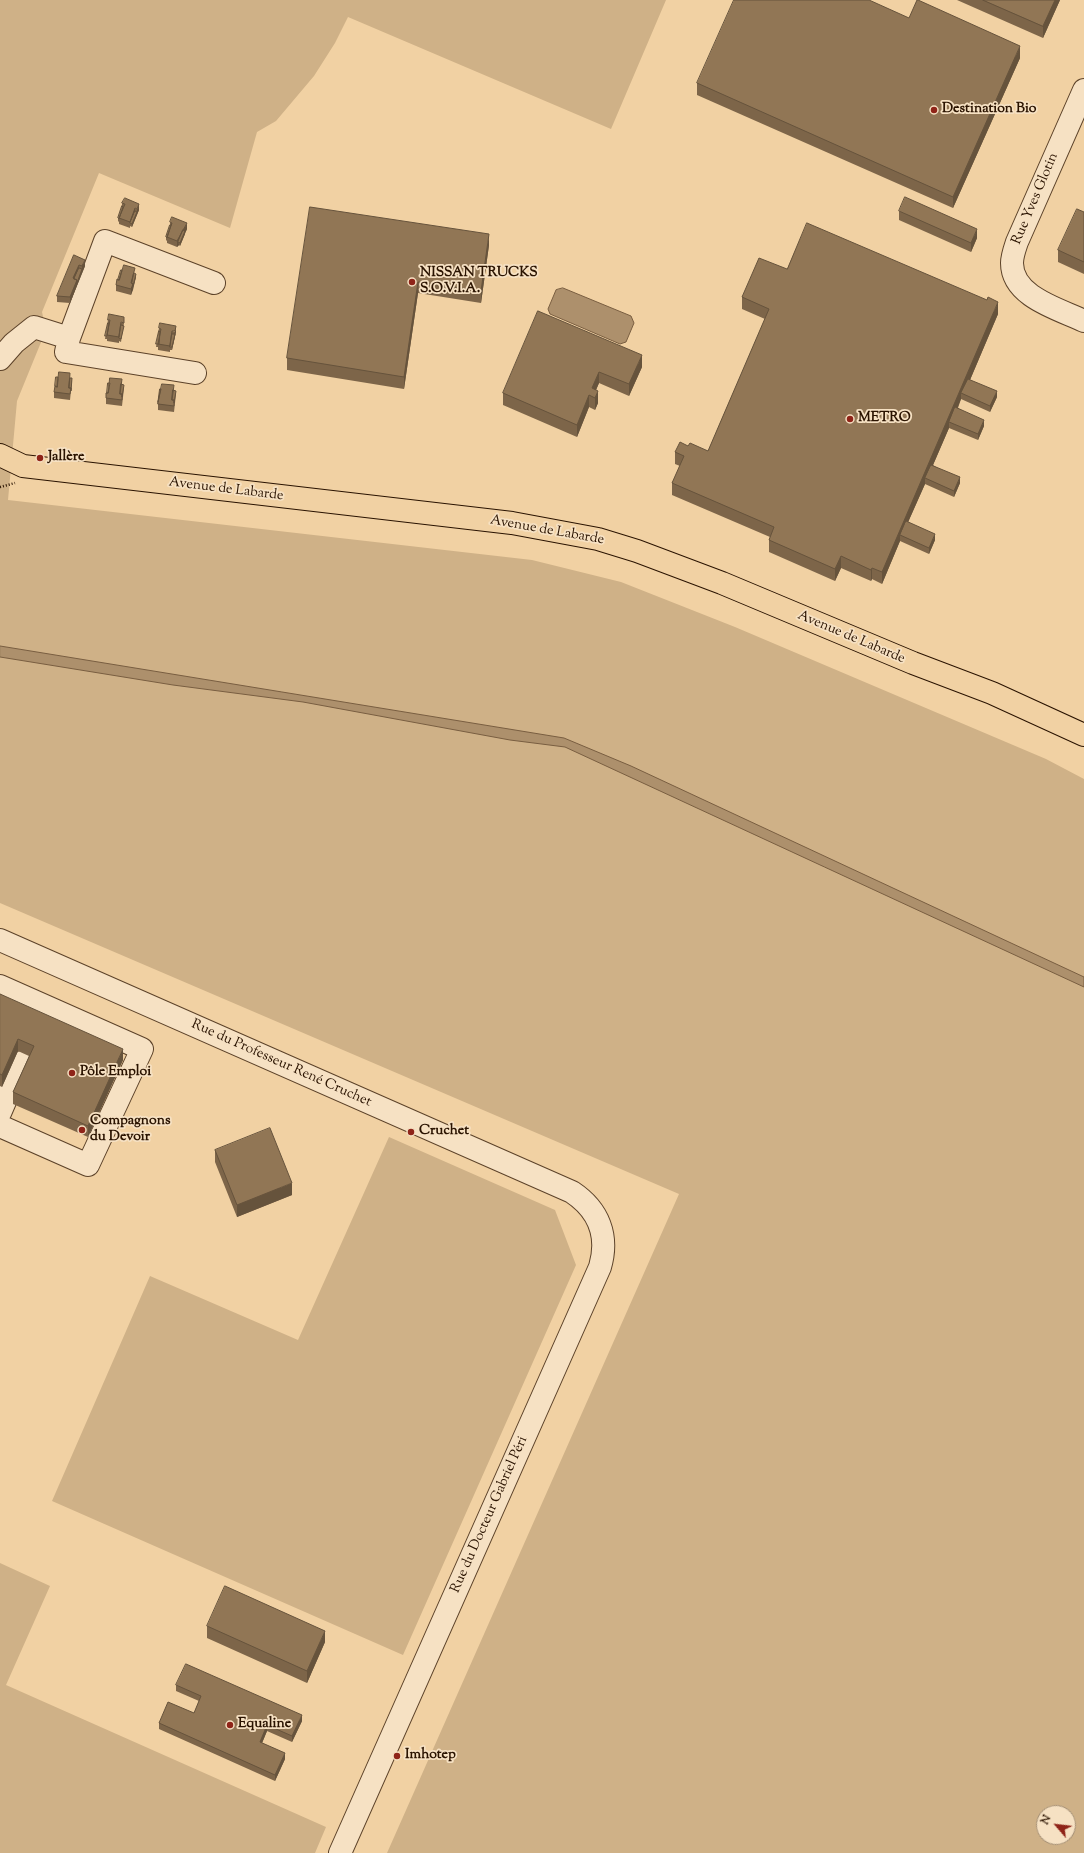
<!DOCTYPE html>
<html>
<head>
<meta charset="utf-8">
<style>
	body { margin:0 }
	#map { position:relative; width:1084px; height:1853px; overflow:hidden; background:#f1d1a3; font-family:"Sorts Mill Goudy",serif }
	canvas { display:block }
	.north { position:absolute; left:1036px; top:1805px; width:40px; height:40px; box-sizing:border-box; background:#f6e1c3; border:1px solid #a48f75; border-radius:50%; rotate:298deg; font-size:11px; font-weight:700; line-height:16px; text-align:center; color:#2a1300 }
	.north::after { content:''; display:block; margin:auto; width:14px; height:18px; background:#8f2418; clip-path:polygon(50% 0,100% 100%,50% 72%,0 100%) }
</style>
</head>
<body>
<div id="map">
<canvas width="1084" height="1853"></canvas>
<div class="north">N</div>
</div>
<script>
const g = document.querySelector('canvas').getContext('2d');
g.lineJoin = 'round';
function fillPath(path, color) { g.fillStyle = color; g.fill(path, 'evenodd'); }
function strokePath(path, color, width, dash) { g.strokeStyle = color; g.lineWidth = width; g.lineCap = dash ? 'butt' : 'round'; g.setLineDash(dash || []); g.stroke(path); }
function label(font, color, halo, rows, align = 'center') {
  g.font = font + ' "Sorts Mill Goudy",serif'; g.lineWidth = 3.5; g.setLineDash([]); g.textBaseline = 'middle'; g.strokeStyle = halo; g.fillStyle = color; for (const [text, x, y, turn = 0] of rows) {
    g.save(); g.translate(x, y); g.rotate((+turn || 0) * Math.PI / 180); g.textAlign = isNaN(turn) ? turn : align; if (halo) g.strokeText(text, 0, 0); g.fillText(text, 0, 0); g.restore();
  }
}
const green = new Path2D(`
	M0,0h666l-55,129 -263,-112 -13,26 -21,33 -38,45 -19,11 -27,96 -131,-55 -57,139 4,18 -29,71 -9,99 524,60 89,22 114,45 311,132 38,20v1074h-697l292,-659 -679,-291zM1044,1813h24v24h-24z
	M389,1137l166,73 21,55 -173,390 -351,-154 98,-225 148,64z
	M0,1563l50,23 -44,99 320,142 -11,26h-315z`);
const water = new Path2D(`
	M563,288l68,28 3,7 -8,19 -6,2 -70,-30 -2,-5 8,-19z
	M0,646l564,92 67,28 453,211v10l-519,-240 -55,-7 -207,-38 -130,-17 -173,-28z`);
const path = new Path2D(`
	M0,487l15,-4`);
const minor = new Path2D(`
	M1084,90l-67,152c-2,6 -5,14 -5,21 0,34 47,46 72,58
	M69,338l-3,14 129,21
	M0,359l14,-16 20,-16 35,11 36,-97 109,42
	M0,940l572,252c27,18 37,44 28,75l-260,586
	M0,986l142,63 -54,116 -88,-39
	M0,1113l22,-51`);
const major = new Path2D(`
	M0,455l23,11 489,57 86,16 39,12 85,32 191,80 79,30 92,42`);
const wall = new Path2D(`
	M957,0h103l-17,38z
	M909,18l111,40 -67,150 -256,-113v-12z
	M122,203l17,7 -7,17 -2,-1v2l-11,-4v-2l-1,-1v-3l4,-12z
	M310,207l179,38 -8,58 -63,-10 -14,96 -117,-19v-12z
	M899,211l78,27 -6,14 -72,-32z
	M1084,212v62l-26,-12v-12z
	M170,222l17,7 -7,17 -1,-1 -2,2 -10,-4v-2l-1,-1v-3l4,-12z
	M74,255l11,11 -15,37 -13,-1v-6z
	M787,269l211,45 -28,66 27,17 -7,15 -29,-13 -3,9 26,18 -6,14 -29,-12 -16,37 27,18 -6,14 -29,-13 -17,38 27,18 -6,14 -29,-13 -18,43 -10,-5 -1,2 -30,-13 -6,13 -66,-29v-12l1,-3 -98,-42v-12l8,-17 -5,-2v-12l13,-6 20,5 57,-132 -23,-10v-12z
	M135,274l1,3 -5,18 -15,-4v-6z
	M538,311l104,56 -13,29 -30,-13 -3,7 2,13 -3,7 -6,-3 -12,30 -74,-32v-12z
	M108,320l16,3 -3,19 -2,-1v2l-12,-2v-2h-2z
	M159,328l17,4 -4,18h-2v2l-12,-2v-3h-2z
	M70,378l2,3 -2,19 -16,-2v-6z
	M122,384l2,4 -2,18 -16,-2v-6z
	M161,389l13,1 2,4 -2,18 -16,-2v-6z
	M0,994l123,66 -35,77 -75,-33v-12l16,-36 -11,-5 -16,36 -2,-1z
	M215,1150l77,45 -55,22 -22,-55z
	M207,1626l118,16 -18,41 -100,-45z
	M176,1685l126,36 -10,21 -25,-11 -5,12 23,16 -10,22 -116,-52v-6l35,-10 5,-12 -23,-10z`);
const shadedWall = new Path2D(`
	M1055,0h5l-17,38v-12z
	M1020,46v12l-67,150v-11z
	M139,204v6l-7,17v-3l5,-12v-3z
	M135,208v6l-5,9v5v-6z
	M187,223v6l-2,4v1l-5,12v-3l-2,-1 1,3 -2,2v-6z
	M977,229v9l-6,14v-9z
	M489,234v11l-8,58v-12z
	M85,260v6l-15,37v-6l7,-17 5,-10v-4z
	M79,265v6l-5,11 -1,-4z
	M136,274v3l-3,13v-4z
	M418,282v11l-14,96v-12z
	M133,284v6l-2,5v-6z
	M998,302v12l-34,80 -3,-1v6l-10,24 -2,-1v6l-22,51 -2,-1v6l-23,52 -2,-1v6l-18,43v-12z
	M176,326v6l-4,18v-3z
	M642,355v12l-13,29v-12z
	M599,372v11l-6,14 -1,-9z
	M598,391v12l-3,7v-12z
	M997,391v6l-7,15v-6z
	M589,395v12l-12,30v-12z
	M984,420v6l-6,14v-6z
	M960,477v6l-6,14v-6z
	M935,534v6l-6,14v-6z
	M841,556v12l-6,13v-12z
	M872,568v11l-1,2v-11z
	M18,1039v12l-16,36v-12z
	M123,1049v11l-35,77v-11z
	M292,1183v12l-55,22v-12z
	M325,1631v11l-18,41v-12z
	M302,1715v6l-10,21v-6z
	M267,1725v6l-7,17v-6z
	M285,1753v6l-10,22v-6z`);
const building = new Path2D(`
	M734,0h135l40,18 8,-18h1l102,46 -67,151 -256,-114z
	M983,0h72l-12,26z
	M905,197l72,32 -6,14 -72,-32z
	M125,198l14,6 -2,5 -2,-1 -5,14 -11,-4 6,-14 -3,-1z
	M122,206l1,1 -4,12 -1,-1z
	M310,207l179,27 -8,57 -63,-9 -14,95 -117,-19z
	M1077,209l7,3v50l-26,-12z
	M135,211l2,1 -5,12 -2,-1z
	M172,217l15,6 -10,18 -10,-4 5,-14 -2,-1z
	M807,223l180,77 1,-3 10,5 -116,270 -10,-4 -1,2 -30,-14 -6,13 -66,-29 5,-13 -102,-44 12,-27 -9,-4 5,-10 8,4 2,-3 18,8 61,-142 -27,-12 17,-39 28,11z
	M170,225h1l-4,13 -1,-1z
	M183,230l2,1 -5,12 -2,-1z
	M74,255l11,5 -3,6 -3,-1 -6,13 4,2 -7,17 -13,-1z
	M124,265l11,3 -4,15 2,1 -2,5 -15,-4 1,-6 2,1z
	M79,268l3,1 -5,14v-3l-3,-1z
	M121,270h1l-3,10h-1z
	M134,273l2,1 -3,12v-2l-1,-1z
	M538,311l104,44 -13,29 -30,-12 -7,16 6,3 -3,7 -6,-3 -12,30 -74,-32z
	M109,314l15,3v6l-3,-1 -2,15 -12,-2 3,-15h-2z
	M108,323h1l-2,13h-2z
	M160,323l16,3 -1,5h-3l-2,15 -12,-2 3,-15 -2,-1z
	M121,325l3,1 -3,13 -2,-1z
	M159,331l1,1 -1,12h-3z
	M172,334h3l-3,13h-2z
	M59,372l11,1 -1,15h2l-1,6 -16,-2 1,-6 2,1z
	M56,377h2l-1,10 -2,-1z
	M70,378h2l-1,13v-3h-2z
	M110,378l12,1 -2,15h2v6l-16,-2v-5h2z
	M968,379l29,12 -7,15 -29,-13z
	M108,383h2l-2,10h-1z
	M121,384l3,1 -2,12v-3h-2z
	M162,384l12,1 -2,15h2v6l-16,-2z
	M160,389h1l-3,13z
	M173,390l3,1 -2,12v-3h-2z
	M955,407l29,13 -6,14 -29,-12z
	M931,465l29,12 -6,14 -29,-13z
	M906,521l29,13 -6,14 -29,-13z
	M0,994l123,55 -35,77 -75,-34 21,-46 -16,-7 -16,36 -2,-1z
	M270,1128l22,55 -55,22 -22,-55z
	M225,1586l100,45 -18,40 -100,-45z
	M186,1664l116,51 -10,21 -25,-11 -7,17 25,11 -10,22 -116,-52 9,-21 26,11 7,-17 -25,-11z`);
const markers = [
	[934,110,4,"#8f2418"],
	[412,282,4,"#8f2418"],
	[850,419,4,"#8f2418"],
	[40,458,4,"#8f2418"],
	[72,1073,4,"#8f2418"],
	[82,1130,4,"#8f2418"],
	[411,1132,4,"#8f2418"],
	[230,1725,4,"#8f2418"],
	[397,1756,4,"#8f2418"]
];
const poiNames = [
	["Destination Bio",942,110],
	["NISSAN TRUCKS",420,274],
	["S.O.V.I.A.",420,290],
	["METRO",858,419],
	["Jallère",48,458],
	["Pôle Emploi",80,1073],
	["Compagnons",90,1122],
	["du Devoir",90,1138],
	["Cruchet",419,1132],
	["Equaline",238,1725],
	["Imhotep",405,1756]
];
const streetNames = [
	["Rue Yves Glotin",1036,199,-67],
	["Avenue de Labarde",226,490,7],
	["Avenue de Labarde",547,531,10],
	["Avenue de Labarde",851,638,23],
	["Rue du Professeur René Cruchet",281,1064,24],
	["Rue du Docteur Gabriel Péri",490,1515,-66]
];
fillPath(green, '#cfb187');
fillPath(water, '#ad906c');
strokePath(water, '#795e41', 1);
strokePath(minor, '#5c4229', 24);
strokePath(major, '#2a1300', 24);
strokePath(path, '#2a1300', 2.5, [1, 2]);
strokePath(minor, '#f6e1c3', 22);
strokePath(major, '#f1d1a3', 22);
fillPath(wall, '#7d6549');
fillPath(shadedWall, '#66533c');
fillPath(building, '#917655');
strokePath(building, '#66533c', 1);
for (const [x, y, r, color] of markers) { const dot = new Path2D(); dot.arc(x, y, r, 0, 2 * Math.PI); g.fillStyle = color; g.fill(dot); strokePath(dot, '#f6e1c3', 1.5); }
label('bold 14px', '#2a1300', '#f6e1c3', poiNames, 'left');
label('14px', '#2a1300', '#f6e1c3', streetNames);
</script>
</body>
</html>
